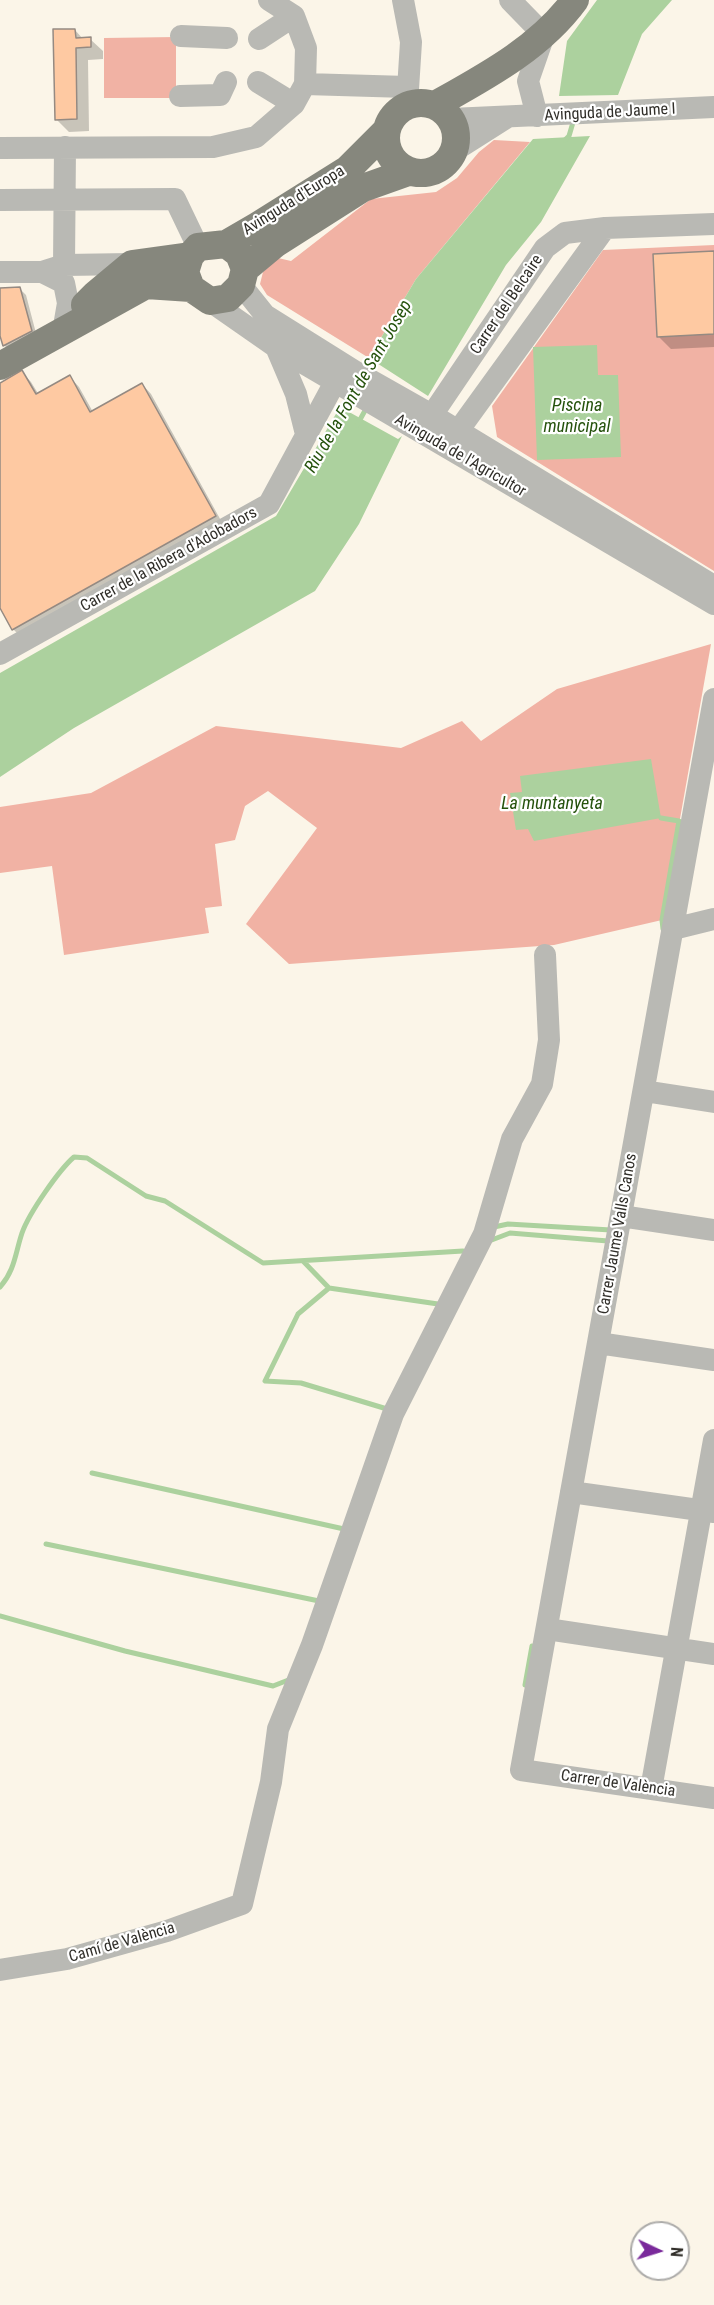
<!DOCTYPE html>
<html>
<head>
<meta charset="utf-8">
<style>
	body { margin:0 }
	#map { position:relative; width:714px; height:2305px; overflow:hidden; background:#fbf5e8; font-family:"Roboto Condensed",sans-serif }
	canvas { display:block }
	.north { position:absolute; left:630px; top:2221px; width:60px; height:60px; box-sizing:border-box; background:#fff; border:2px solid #acaba9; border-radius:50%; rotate:94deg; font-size:16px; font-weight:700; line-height:24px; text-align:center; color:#302e29 }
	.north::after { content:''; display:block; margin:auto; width:21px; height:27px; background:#7a2a9b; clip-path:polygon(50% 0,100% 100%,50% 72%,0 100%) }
</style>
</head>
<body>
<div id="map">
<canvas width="714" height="2305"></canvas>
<div class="north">N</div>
</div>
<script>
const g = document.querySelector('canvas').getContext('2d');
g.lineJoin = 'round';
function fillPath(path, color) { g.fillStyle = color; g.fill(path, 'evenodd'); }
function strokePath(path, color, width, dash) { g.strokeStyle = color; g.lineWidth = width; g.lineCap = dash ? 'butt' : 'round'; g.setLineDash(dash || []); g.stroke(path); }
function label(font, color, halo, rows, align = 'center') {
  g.font = font + ' "Roboto Condensed",sans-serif'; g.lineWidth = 4.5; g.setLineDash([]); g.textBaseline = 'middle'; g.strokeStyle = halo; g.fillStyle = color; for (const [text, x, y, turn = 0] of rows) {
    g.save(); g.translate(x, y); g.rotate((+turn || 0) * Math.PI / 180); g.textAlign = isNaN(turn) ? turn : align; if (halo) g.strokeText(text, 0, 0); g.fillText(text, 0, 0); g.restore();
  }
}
const green = new Path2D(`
	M176,37v61h-72v-60z
	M494,140l36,2 -114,137 -47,79 -102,-63 -7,-11 3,-12 15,-14 13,3 80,-62 65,-7 21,-14 22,-26z
	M714,245v326l-217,-134 -5,-31 111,-156z
	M711,644l-49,276 -108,25 -265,19 -43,-40 71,-96 -49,-37 -23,15 -10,34 -20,4 7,62 -17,2 4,25 -145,22 -12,-89 -52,7v-66l91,-14 125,-67 185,22 61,-27 19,20 76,-52z`);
const water = new Path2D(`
	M597,0h75l-30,34 -24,61 -59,1 8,-55z
	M590,136l-49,86 -35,43 -78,131 -59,-38 47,-79 117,-140z
	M597,345l1,30h20l3,82 -84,3 -4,-113z
	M340,407l58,32 4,-3 -43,88 -44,67 -241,137 -74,49v-104l276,-157z
	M651,759l10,59 -127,23 -6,-12 -12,1 -6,-37 12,-1 -2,-16z`);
const shadow = new Path2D(`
	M75,30l8,9h7l13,12v8l-15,1 1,71 -20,1 -13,-13z
	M714,253v94l-43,2 -12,-12z
	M0,289h20l6,6 11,42 -27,14 -6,-6 -4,-16z
	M22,372l9,10 8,13 31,-18 9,10 14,25 49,-28 9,10 73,132 -201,113 -9,-9 -14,-25v-220z`);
const stream = new Path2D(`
	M565,140l4,-4 5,-17
	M357,425l10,-18
	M661,818l18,3 -17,99 1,9
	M494,1227l14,-3 103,6
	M489,1241l21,-8 98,8
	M303,1261l26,27 109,16
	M0,1287c15,-17 15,-33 22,-54 7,-20 37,-63 52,-76l13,1 59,38 19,5 98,62 200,-12
	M329,1288l-31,26 -33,67 36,2 86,26
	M92,1473l252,56
	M46,1544l273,57
	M0,1616l125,35 148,35 18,-7
	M525,1685l7,-39`);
const building = new Path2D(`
	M53,29h22l1,9 15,-1v10l-15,1 1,71 -22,1z
	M714,251v83l-57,3 -4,-83z
	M20,287l12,44 -29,15 -3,-10v-48z
	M22,370l14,24 34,-19 20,37 52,-29 74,133 -204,114 -12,-22v-225z`);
const minor = new Path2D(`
	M403,0l8,42 -4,63
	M510,0l34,35 -16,46 9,35
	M181,36l46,2
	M259,39l35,-23
	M258,82l36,22
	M305,84l102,3
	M180,96l40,-1 6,-13
	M451,119l263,-12
	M0,148l213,-1 43,-10 38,-33 11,-20 1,-36 -12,-32 -25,-16
	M454,151l52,-33
	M0,200l175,-1 23,48
	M64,265l1,-118
	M0,272h42l22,-7 68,-1
	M42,272l22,11 4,20 -5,29
	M241,285l24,30 91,57 76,43 282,171
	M210,301l66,46 438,257
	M276,347l20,47 10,40
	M432,415l113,-167 20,-15 40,-5 109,-4
	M458,431l147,-203
	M0,654l269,-150 66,-122
	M714,699l-193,1071 193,28
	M673,929l41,-10
	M644,1091l70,11
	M621,1216l93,14
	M598,1343l116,17
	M571,1492l143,20
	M547,1629l167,25
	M651,1789l63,-349
	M0,1970l67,-11 100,-28 75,-27 29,-122 7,-53 34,-84 81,-231 91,-180 28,-95 30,-55 7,-44 -4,-85`);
const major = new Path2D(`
	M386 138a35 35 0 1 1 70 0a35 35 0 1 1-70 0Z
	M435,105c50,-28 105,-57 140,-105
	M226,244l13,10 6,15 -4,16 -13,13 -18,3 -19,-13 -6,-16 5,-16 8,-9 28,-3 31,-18 91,-57 38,-38
	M245,269l30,-25 88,-56 45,-16
	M85,305l11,-11 36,-30 58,-8
	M0,366l146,-81 45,3`);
const streetNames = [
	["Avinguda de Jaume I",610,113,-3],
	["Avinguda d'Europa",294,201,-32],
	["Carrer del Belcaire",507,305,-56],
	["Avinguda de l'Agricultor",460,456,30],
	["Carrer de la Ribera d'Adobadors",169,560,-29],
	["Carrer Jaume Valls Canos",618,1234,-80],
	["Carrer de València",618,1784,8],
	["Camí de València",122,1943,-16]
];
const waterNames = [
	["Riu de la Font de Sant Josep",359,387,-60],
	["Piscina",577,406],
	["municipal",577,427],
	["La muntanyeta",552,804]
];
fillPath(green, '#f1b2a4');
fillPath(water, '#acd19e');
fillPath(shadow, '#0003');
strokePath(stream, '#acd19e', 5);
fillPath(building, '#fec9a2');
strokePath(building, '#958a82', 1.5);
strokePath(minor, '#b9b9b4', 22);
strokePath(major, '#86877d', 28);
label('16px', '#302e29', '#fff', streetNames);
label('italic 18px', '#25520c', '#fff', waterNames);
</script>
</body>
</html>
